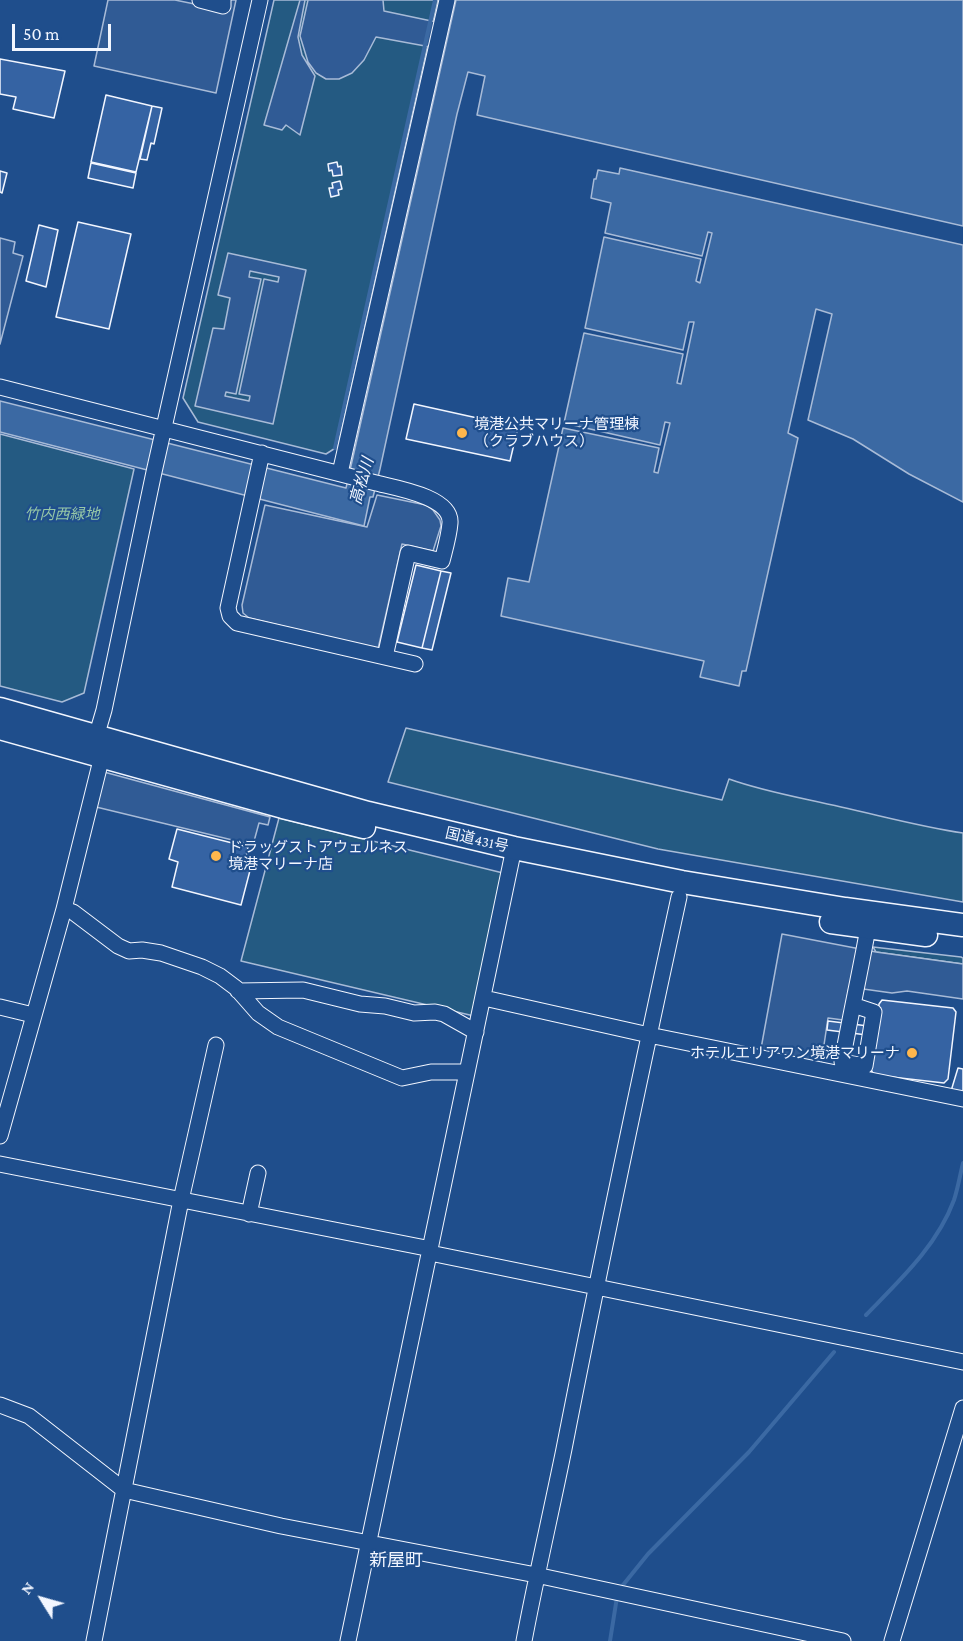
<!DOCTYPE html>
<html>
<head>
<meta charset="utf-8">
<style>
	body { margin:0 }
	#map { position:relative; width:963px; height:1641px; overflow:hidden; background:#1f4e8c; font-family:"Crimson Pro",serif }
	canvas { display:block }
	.north { position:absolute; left:12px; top:1569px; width:60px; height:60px; -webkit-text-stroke:4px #1f4e8c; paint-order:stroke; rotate:307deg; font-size:16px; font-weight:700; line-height:24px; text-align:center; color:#f2f6ff }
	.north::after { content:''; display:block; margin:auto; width:21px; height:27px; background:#f2f6ff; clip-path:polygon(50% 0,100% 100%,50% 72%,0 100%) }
	.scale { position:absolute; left:12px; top:24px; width:99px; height:27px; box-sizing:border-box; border:3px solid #f2f6ff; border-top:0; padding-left:8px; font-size:18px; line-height:21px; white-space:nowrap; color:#f2f6ff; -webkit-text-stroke:4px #1f4e8c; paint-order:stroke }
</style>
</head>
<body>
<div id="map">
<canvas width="963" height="1641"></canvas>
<div class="north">N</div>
<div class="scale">50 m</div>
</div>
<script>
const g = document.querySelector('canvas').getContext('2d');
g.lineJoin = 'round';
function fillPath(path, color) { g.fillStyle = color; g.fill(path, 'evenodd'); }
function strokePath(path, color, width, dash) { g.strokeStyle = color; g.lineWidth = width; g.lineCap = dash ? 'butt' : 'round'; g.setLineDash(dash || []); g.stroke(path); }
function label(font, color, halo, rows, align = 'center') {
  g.font = font + ' "Crimson Pro","Noto Sans JP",serif'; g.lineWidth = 4.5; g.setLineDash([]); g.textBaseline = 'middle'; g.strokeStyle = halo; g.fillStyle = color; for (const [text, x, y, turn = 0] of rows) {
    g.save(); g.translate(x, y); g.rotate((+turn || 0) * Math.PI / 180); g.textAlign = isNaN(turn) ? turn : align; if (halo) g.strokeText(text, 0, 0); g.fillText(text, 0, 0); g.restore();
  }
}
const green = new Path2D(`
	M274,0h164l-101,447 -11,7 -128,-32 -15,-24z
	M0,434l134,35 -50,224 -22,9 -62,-16z
	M406,728l316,72 7,-21c36,13 74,19 112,28 41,9 81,20 122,26v69l-305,-53 -270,-67z
	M279,818l224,55 -29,143 -233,-55z
	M873,947l88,10 2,1v6l-87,-12z`);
const parking = new Path2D(`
	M108,0h67l39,8 3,-8h19l-20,93 -122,-27z
	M300,0h5l-7,37 4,18 13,21 -15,59 -14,-10 -4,5 -18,-5z
	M308,0h75l1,11 57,12 -5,25 -60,-11 -12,23 -12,13 -13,6h-13l-10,-6 -8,-11 -8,-26z
	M0,238l15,4 -2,11 10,3 -23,88z
	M228,253l78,17 -33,154 -78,-18 18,-78 11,1 6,-31 -12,-3zM250,271l29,6 -1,5 -14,-3 -25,115 11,2 -1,5 -24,-5 1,-4 10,2 25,-115 -12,-2z
	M377,495l49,10 7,5 7,10 1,6 -8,25 -31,-7 -24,105 -129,-31 -6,-5 -1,-8 23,-100 102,22z
	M104,772l166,45 -2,8 -9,-2 -6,22 -161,-39z
	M782,934l94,18 87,12v35l-56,-8 -15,2 -43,-6 -6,33 -15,-2 -7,47 -61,-11z`);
const water = new Path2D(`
	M456,0h507v226l-486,-111 8,-39 -17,-4 -11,42 -77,355 -7,28h-3l-6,29 -364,-94v-31l346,87z
	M620,168l343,77v257l-54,-28 -56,-35 -45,-19 24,-106 -16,-5 -28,124 10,5 -52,233h-4l-3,15 -39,-9 4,-16 -203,-45 7,-38 21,4 34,-154 96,20 -5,24 4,1 12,-50 -5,-1 -5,23 -96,-22 20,-90 99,21 -6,29 4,1 13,-62h-5l-6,28 -98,-22 19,-91 97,22 -5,22 4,2 12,-50 -4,-1 -6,24 -97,-23 6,-30 -20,-5 3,-19h2l2,-9 21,4z`);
const stream = new Path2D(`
	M335,448l100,-448
	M866,1315c34,-35 71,-69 88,-115 4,-12 6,-25 9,-37
	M619,1590l29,-36 101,-102 85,-100
	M610,1641l7,-44`);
const building = new Path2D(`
	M0,59l65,12 -11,47 -41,-9 3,-12 -16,-3z
	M106,95l46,11 -16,66 -45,-10z
	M152,106l10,2 -8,36 -3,-1 -4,17 -7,-1z
	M337,162l1,5 3,-1 1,9 -9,1 -1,-6 -3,1 -1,-7z
	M91,163l45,10 -3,15 -45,-10z
	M0,171l7,2 -5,20 -2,-1z
	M340,181l2,8 -4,1 1,5 -8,2 -2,-9h4l-1,-5z
	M78,222l53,12 -22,95 -53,-12z
	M39,225l19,5 -12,57 -20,-6z
	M414,404l104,23 -8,34 -104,-22z
	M416,565l25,6 -19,77 -25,-6z
	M441,571l10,2 -19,77 -10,-2z
	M177,829l71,18 -2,10 7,2 -12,46 -69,-18 6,-25 -9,-3z
	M882,1000l71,8 3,4 -8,67 -4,4 -70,-8 -3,-5 8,-66z
	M828,1021l48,6 -1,9 -48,-6z
	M958,1068l5,1v25l-12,-3z`);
const minor = new Path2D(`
	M200,0l23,6v-6
	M0,387l376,96c20,5 76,14 74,40 -1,13 -5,26 -8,38l-34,-8 -23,104
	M262,453l-34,155 2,8 7,7 178,41
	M340,473l107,-473
	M94,744l10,-34 50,-238 106,-472
	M64,909l9,3 45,34 11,5 13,-1 19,3 41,14 18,9 16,12 22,25 20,14 124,51 29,-6h36
	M238,991l65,-1 57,14 25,2 29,7 21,-1 9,2 32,18
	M484,998l165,37 314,64
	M853,1005l21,7 -9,54 -23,-4c8,-45 18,-89 26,-134
	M0,1007l33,8
	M0,1136l64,-227 40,-161
	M0,1164l431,85
	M249,1214l9,-41
	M430,1253l533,109
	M0,1405l29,11 95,74 157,36 255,49 307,66
	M94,1641l87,-441 35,-155
	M348,1641l166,-793
	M524,1641c12,-64 27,-128 40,-192 36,-184 75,-368 115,-552
	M892,1641l71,-233`);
const highway = new Path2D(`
	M0,709l368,104 146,35 168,34 163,27 118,16
	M0,728l283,79 81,20
	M831,922l95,13`);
const markers = [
	[462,433,6,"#ffb74d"],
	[216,856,6,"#ffb74d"],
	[912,1053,6,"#ffb74d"]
];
const poiNames = [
	["境港公共マリーナ管理棟",474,424],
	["（クラブハウス）",474,441],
	["ドラッグストアウェルネス",228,847],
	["境港マリーナ店",228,864],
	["ホテルエリアワン境港マリーナ",900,1053,"right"]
];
const parkNames = [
	["竹内西緑地",62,514]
];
const streetNames = [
	["国道431号",477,840,13]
];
const waterNames = [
	["高松川",362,481,-74]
];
const quarterNames = [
	["新屋町",396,1560]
];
fillPath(green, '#245a82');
strokePath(green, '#a8bbd7', 1.5);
fillPath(parking, '#305b95');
strokePath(parking, '#a8bbd7', 1.5);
fillPath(water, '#3b69a3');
strokePath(water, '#a8bbd7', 1.5);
strokePath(stream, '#3b69a3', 4);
fillPath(building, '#3563a3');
strokePath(building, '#f2f6ff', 1.5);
strokePath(minor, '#f2f6ff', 17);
strokePath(highway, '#f2f6ff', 25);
strokePath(minor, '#1f4e8c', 15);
strokePath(highway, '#1f4e8c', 22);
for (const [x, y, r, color] of markers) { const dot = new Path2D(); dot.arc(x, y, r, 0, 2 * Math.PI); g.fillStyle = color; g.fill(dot); strokePath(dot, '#1f4e8c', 2); }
label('15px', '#f2f6ff', '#1f4e8c', poiNames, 'left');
label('italic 15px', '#97c8a6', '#1f4e8c', parkNames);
label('15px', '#f2f6ff', '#1f4e8c', streetNames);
label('italic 16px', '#f2f6ff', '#1f4e8c', waterNames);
label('18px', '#f2f6ff', '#1f4e8c', quarterNames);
</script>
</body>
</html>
